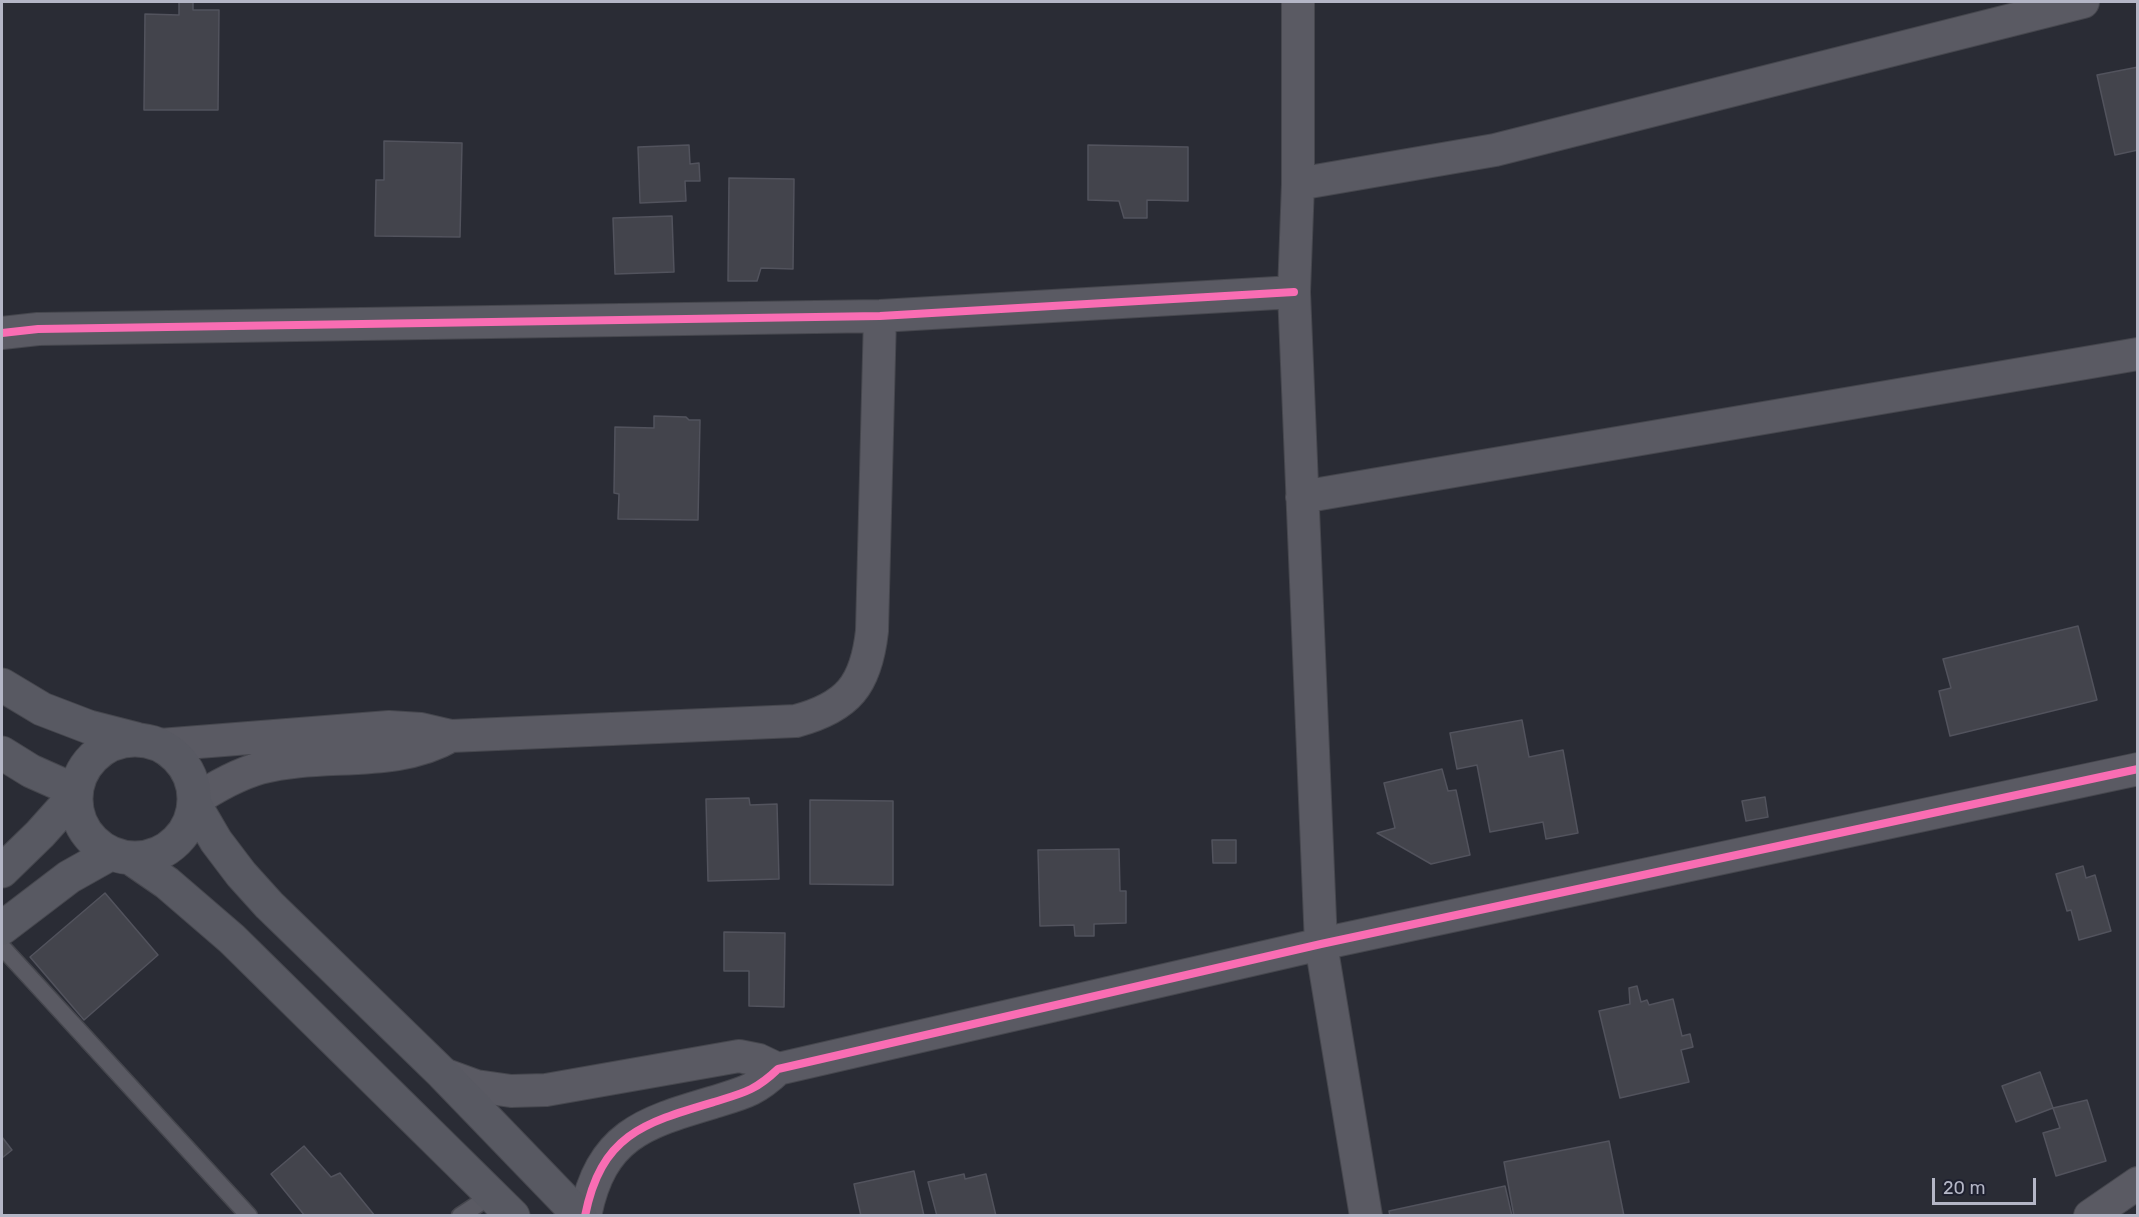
<!DOCTYPE html>
<html>
<head>
<meta charset="utf-8">
<style>
	body { margin:0 }
	#map { position:relative; width:2139px; height:1217px; overflow:hidden; background:#2a2c35; font-family:Rubik,sans-serif }
	canvas { display:block }
	.frame { position:absolute; inset:0; border:3px solid #b4b6c6; pointer-events:none }
	.scale { position:absolute; left:1932px; top:1178px; width:104px; height:27px; box-sizing:border-box; border:3px solid #b4b6c6; border-top:0; padding-left:8px; font-size:18px; line-height:21px; white-space:nowrap; color:#b4b6c6; -webkit-text-stroke:4px #1e202f; paint-order:stroke }
</style>
</head>
<body>
<div id="map">
<canvas width="2139" height="1217"></canvas>
<div class="frame"></div>
<div class="scale">20 m</div>
</div>
<script>
const g = document.querySelector('canvas').getContext('2d');
g.lineJoin = 'round';
function fillPath(path, color) { g.fillStyle = color; g.fill(path, 'evenodd'); }
function strokePath(path, color, width, dash) { g.strokeStyle = color; g.lineWidth = width; g.lineCap = dash ? 'butt' : 'round'; g.setLineDash(dash || []); g.stroke(path); }
const building = new Path2D(`
	M179,2h14v8h26l-1,100h-74l1,-96 34,1z
	M2138,67v83l-23,5 -18,-80z
	M384,141l78,2 -2,94 -85,-1 1,-56h8z
	M689,145l1,19 9,-1 1,18h-15l1,20 -46,2 -2,-56z
	M1088,145l100,2v54l-41,-1v18h-23l-5,-17 -31,-1z
	M729,178l65,1 -1,90 -32,-1 -4,13h-29z
	M672,216l2,56 -59,2 -2,-56z
	M654,416l32,1 3,3h11l-2,100 -80,-1 1,-25 -5,-1 1,-66 39,1z
	M2078,626l19,74 -147,36 -11,-45 12,-3 -8,-29z
	M1522,720l7,37 34,-7 15,83 -32,6 -3,-17 -53,10 -13,-67 -20,4 -7,-36z
	M1442,769l6,22 8,-1 14,65 -39,9 -54,-31 18,-5 -11,-45z
	M1765,797l3,20 -22,4 -4,-20z
	M749,798l1,7 27,-1 2,75 -71,2 -2,-82z
	M810,800l83,1v84l-83,-1z
	M1212,840h24v23h-23z
	M1119,849l1,42h6v32l-32,1v12h-19l-1,-11 -34,1 -2,-76z
	M2083,866l3,12 9,-3 16,56 -32,9 -8,-30 -4,1 -11,-37z
	M105,893l53,62 -74,65 -54,-63z
	M724,932l61,1 -1,74 -35,-1v-35h-25z
	M1637,986l4,16 6,-2 2,5 24,-6 9,37 8,-2 3,13 -12,3 8,32 -69,16 -21,-87 31,-7 -1,-16z
	M2040,1072l13,36 -37,14 -14,-36z
	M2087,1100l19,61 -50,15 -13,-43 17,-5 -7,-20z
	M2,1137l10,13 -10,8z
	M1609,1141l15,75h-110l-10,-54z
	M304,1146l27,31 9,-4 35,43h-70l-34,-42z
	M914,1171l10,45h-63l-7,-32z
	M964,1174l1,5 21,-5 10,42h-59l-9,-34z
	M1505,1186l7,30h-122l-1,-5z`);
const lane = new Path2D(`
	M2,947l247,269
	M460,1216l32,-21`);
const street = new Path2D(`
	M1298,2v182l-4,108 27,652 45,272
	M1298,184l197,-34 588,-148
	M2,333l36,-4 842,-13 414,-24
	M1302,497l836,-143
	M160,745l229,-18 32,2 30,7 345,-15c52,-14 70,-36 76,-90l8,-315
	M194,801c21,-14 42,-26 66,-33 62,-17 134,1 191,-32
	M443,1074l33,12 35,5 35,-1 193,-34 20,4 19,9
	M585,1216c16,-81 58,-93 129,-114 29,-9 41,-11 64,-33l543,-125 817,-175
	M2090,1216l48,-33`);
const secondary = new Path2D(`
	M2,685l40,24 47,18 47,12
	M76 799a59 59 0 1 1 118 0a59 59 0 1 1-118 0Z
	M2,753l29,18 45,20
	M195,805l21,36 25,33 28,31 174,169 137,142
	M132,859l35,24 65,56 281,277
	M2,871l38,-37 35,-39
	M2,928l67,-51 41,-23`);
const cycleway = new Path2D(`
	M2,333l36,-4 842,-13 414,-24
	M585,1216c16,-81 58,-93 129,-114 29,-9 41,-11 64,-33l543,-125 817,-175`);
fillPath(building, '#43444c');
strokePath(building, '#52535d', 1.5);
strokePath(lane, '#46474e', 19);
strokePath(street, '#46474e', 34);
strokePath(secondary, '#46474e', 35);
strokePath(lane, '#5a5a63', 16);
strokePath(street, '#5a5a63', 32);
strokePath(secondary, '#585962', 33);
strokePath(cycleway, '#f96db3', 8);
</script>
</body>
</html>
